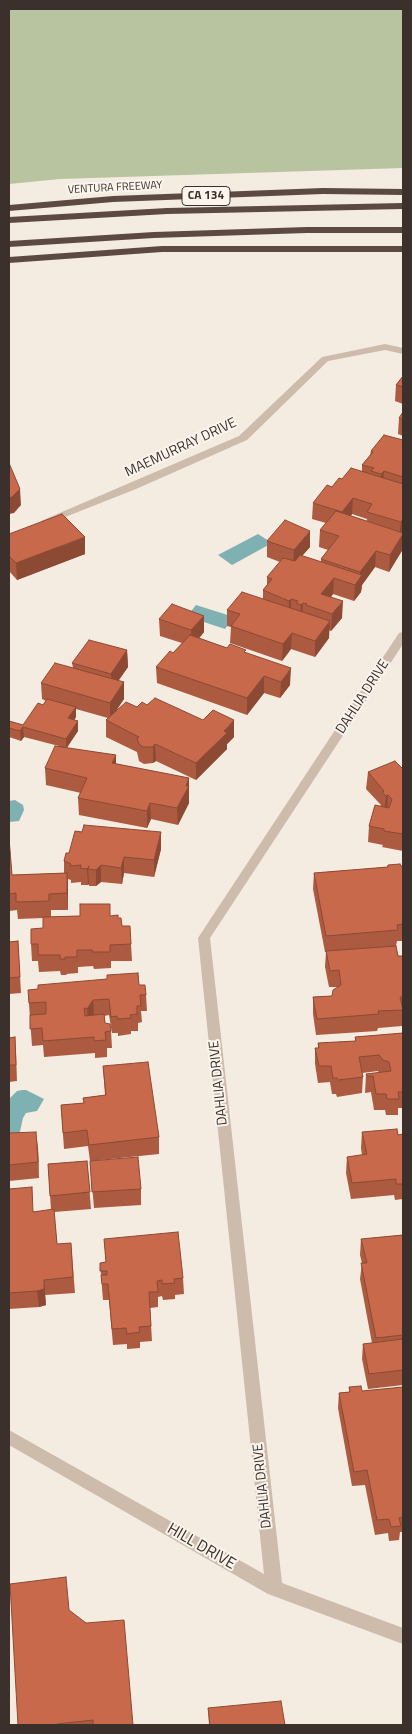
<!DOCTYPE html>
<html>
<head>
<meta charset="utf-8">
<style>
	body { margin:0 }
	#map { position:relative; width:412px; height:1734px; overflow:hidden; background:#f4ebe1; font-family:"Titillium Web",sans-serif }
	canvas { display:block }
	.frame { position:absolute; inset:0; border:10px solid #3b302b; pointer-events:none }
</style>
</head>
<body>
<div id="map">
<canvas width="412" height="1734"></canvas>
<div class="frame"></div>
</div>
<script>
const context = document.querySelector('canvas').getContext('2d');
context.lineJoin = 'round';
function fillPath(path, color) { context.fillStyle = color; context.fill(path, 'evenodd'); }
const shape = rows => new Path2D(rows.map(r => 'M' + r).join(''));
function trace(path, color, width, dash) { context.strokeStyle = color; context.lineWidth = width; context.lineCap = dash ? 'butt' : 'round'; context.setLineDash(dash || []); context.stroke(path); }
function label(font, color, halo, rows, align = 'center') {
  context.font = font + ' "Titillium Web",sans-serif'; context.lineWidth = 4; context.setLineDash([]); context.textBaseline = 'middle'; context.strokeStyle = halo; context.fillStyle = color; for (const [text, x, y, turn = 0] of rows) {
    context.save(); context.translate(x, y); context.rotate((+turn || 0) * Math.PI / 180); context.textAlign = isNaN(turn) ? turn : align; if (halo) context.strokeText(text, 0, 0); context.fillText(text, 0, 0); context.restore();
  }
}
fillPath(shape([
	[9,9,403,9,403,168,60,179,9,184]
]), '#b8c4a0');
fillPath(shape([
	[258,534,272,543,232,565,218,555],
	[196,605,234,617,225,629,204,622,202,624,185,619],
	[15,800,23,805,24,810,19,821,9,822,9,801],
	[22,1090,26,1090,44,1099,37,1111,26,1113,23,1118,19,1136,9,1139,9,1099,17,1091]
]), '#7fb0b2');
fillPath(shape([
	[385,344,403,348,403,354,385,350,328,361,247,440,136,489,50,523,42,523,41,521,239,436,322,357,385,344],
	[403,632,403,644,210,938,282,1583,403,1628,403,1644,268,1594,9,1445,9,1430,264,1574,198,938,399,633,403,632]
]), '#cdbbac');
fillPath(shape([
	[323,188,403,189,403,195,323,194,113,202,9,211,9,205,113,196,323,188],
	[403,203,403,209,167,214,9,223,9,217,167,208,403,203],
	[307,227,403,227,403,233,307,233,154,238,9,247,9,241,154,232,307,227],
	[162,246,403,246,403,252,162,252,9,263,9,257,162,246]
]), '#5c4a42');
fillPath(shape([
	[403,376,403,404,395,401,396,385],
	[403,412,403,436,398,434,399,418],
	[403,440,403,549,389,572,375,567,362,585,361,592,354,601,333,594,331,597,342,618,331,631,329,630,329,638,315,657,291,649,282,661,230,643,231,627,227,626,227,610,263,599,263,590,267,585,267,577,280,562,267,557,267,541,310,547,302,556,321,562,321,559,328,550,319,547,320,530,326,523,312,519,313,503,342,479,362,471,362,465,370,455,371,451],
	[352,514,367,519,367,521,351,516],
	[9,534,85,554,17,580,9,571],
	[204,616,204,632,199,638,227,648,246,653,290,685,280,698,264,693,247,715,157,683,156,667,173,653,182,643,160,636,159,619],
	[127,650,128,667,118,681,124,682,124,699,116,711,147,705,234,737,227,744,227,749,196,780,156,761,153,763,144,764,139,761,137,752,106,737,106,720,108,718,76,709,76,717,74,720,78,721,78,731,67,748,116,755,116,764,189,778,189,803,178,825,151,819,147,828,79,815,78,798,81,793,46,785,45,768,59,746,24,737,21,741,9,737,9,721,23,725,43,705,46,701,42,699,41,683,73,668,72,663],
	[403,769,403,851,382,847,383,845,368,842,369,826,381,805,366,789,368,772],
	[82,832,161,832,161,849,154,877,124,873,122,884,101,882,96,886,89,886,89,884,88,885,81,885,81,882,71,883,71,880,68,879,68,910,51,910,51,917,80,916,110,904,110,916,118,918,131,944,132,961,111,961,111,968,94,969,93,966,78,967,78,973,66,974,67,975,61,975,60,971,39,972,38,961,32,961,31,944,43,928,43,918,18,919,17,910,9,911,9,835,12,875,64,873,64,861],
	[388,865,403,866,403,941,397,941,396,946,398,956,403,956,403,1013,402,1026,378,1028,377,1031,316,1035,313,1014,313,997,332,996,338,987,329,987,325,967,326,952,325,952,313,889,314,873,387,867],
	[18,941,21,993,9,994,9,942],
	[139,985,146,995,147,1011,141,1011,142,1022,138,1023,138,1031,131,1031,131,1034,118,1036,118,1033,112,1033,109,1015,104,1016,105,1023,111,1031,112,1048,107,1048,107,1057,95,1058,95,1053,44,1057,43,1045,32,1046,28,990],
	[403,1033,403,1108,398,1108,398,1115,386,1115,385,1110,374,1110,371,1092,365,1093,366,1074,379,1073,378,1071,362,1073,363,1077,362,1093,337,1097,336,1094,332,1094,330,1082,318,1083,315,1064,315,1048,318,1048,318,1043,355,1041,355,1037],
	[15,1037,16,1054,17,1081,9,1082,9,1084,9,1038],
	[103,1066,159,1137,159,1154,90,1161,88,1146,64,1149,61,1105,84,1103,83,1098,105,1095],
	[362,1132,398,1135,403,1134,403,1199,395,1200,394,1195,351,1199,346,1173,347,1157,362,1155,361,1148],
	[9,1133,38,1148,39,1178,9,1181],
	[87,1161,91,1209,54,1212,57,1244,71,1243,75,1293,45,1295,46,1305,39,1307,9,1309,9,1189,34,1212,51,1210,48,1164],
	[90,1161,141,1189,141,1205,94,1208],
	[403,1235,403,1385,368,1389,362,1359,363,1344,372,1343,360,1279,362,1263,360,1255,361,1239],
	[104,1239,183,1278,184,1294,175,1295,175,1299,163,1300,162,1296,158,1297,158,1307,150,1308,152,1341,140,1342,140,1348,127,1349,127,1344,113,1345,109,1300,103,1300,100,1263,106,1262],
	[349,1387,362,1391,403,1387,403,1532,400,1532,399,1540,389,1541,388,1533,375,1535,365,1485,352,1486,338,1408,339,1393,349,1392],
	[69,1610,133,1725,18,1725],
	[208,1708,285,1725,209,1725]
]), '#ac5a40');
fillPath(shape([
	[384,471,383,487,380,490,381,474],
	[20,489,21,505,14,513,9,514,9,498],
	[353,498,352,514,341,528,342,512],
	[403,519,403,533,399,538,401,522],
	[310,531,310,547,293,566,294,550],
	[403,534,403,549,389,572,390,555],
	[85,537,85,554,17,580,16,563],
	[376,551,375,567,362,585,361,592,354,601,355,585,360,578,360,572],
	[334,578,333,594,321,610,321,594],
	[291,599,291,615,289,617,289,601],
	[343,601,342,618,331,631,332,614],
	[303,603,302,619,300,621,301,605],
	[204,616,204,632,192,647,191,630],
	[330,621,329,638,315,657,315,641],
	[292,633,291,649,282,661,283,644],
	[127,650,128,667,112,690,111,674],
	[291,668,290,685,280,698,281,682],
	[264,676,264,693,247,715,247,698],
	[124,682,124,699,110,719,110,703],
	[76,707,76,717,69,728,68,718],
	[234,720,234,737,227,744,227,749,196,780,196,763,224,731],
	[78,721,78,731,66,748,66,739],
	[23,727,24,737,21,741,20,731],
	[155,744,156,761,153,763,153,747],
	[116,755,116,772,112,763],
	[189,778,189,803,178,825,177,808],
	[388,795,387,811,384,813,386,796],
	[150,803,151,819,147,828,147,811],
	[161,832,161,849,154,877,154,860],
	[124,857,124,873,122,884,121,868],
	[101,865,101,882,96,886,96,870],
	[89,866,88,869,89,884,88,885,87,869],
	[67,873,68,890,68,910,67,893],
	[93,1000,94,1017,88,1025,87,1009],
	[36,1132,38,1148,39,1178,38,1162],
	[44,1280,46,1305,39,1307,37,1291]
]), '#8c4a34');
const building = shape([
	[403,376,403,387,396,385,403,376],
	[403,412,403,419,399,418,403,412],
	[384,435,403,440,403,477,384,471,381,474,371,471,374,468,362,465,373,452,371,451,384,435],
	[9,463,20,489,12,497,9,498,9,463],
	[351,468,403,484,403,519,401,522,367,512,372,504,353,498,342,512,313,503,327,485,332,487,339,478,342,479,351,468],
	[336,511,403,533,403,534,390,555,376,551,360,572,321,559,339,536,320,530,336,511],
	[62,514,85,537,16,563,9,556,9,534,62,514],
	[285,520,310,531,294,550,267,541,285,520],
	[300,555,362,575,355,585,334,578,321,594,343,601,332,614,306,605,307,604,303,603,301,605,296,603,298,601,291,599,289,601,263,590,272,579,267,577,283,558,295,561,300,555],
	[242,592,330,621,315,641,292,633,283,644,231,626,240,614,227,610,242,592],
	[172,604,204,616,191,630,159,619,172,604],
	[190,635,227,648,230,644,246,650,244,652,291,668,281,682,264,676,247,698,156,667,170,651,173,653,190,635],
	[89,640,127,650,111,674,72,663,89,640],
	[55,663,124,682,110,703,41,683,55,663],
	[155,698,203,720,213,710,234,720,224,731,227,733,196,763,155,744,153,747,143,747,139,744,137,738,139,737,106,720,126,702,137,707,142,702,147,705,155,698],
	[47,699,76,707,68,718,78,721,66,739,23,727,20,731,9,728,9,721,23,725,38,703,43,705,47,699],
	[55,746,116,755,112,763,189,778,186,786,189,786,177,808,150,803,147,811,78,798,87,778,45,768,55,746],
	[395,761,403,769,403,834,384,831,384,829,369,826,375,805,389,808,392,799,388,795,386,796,382,792,384,791,368,772,395,761],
	[84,825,161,832,154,860,124,857,121,868,101,865,96,870,88,869,89,866,87,869,80,868,81,865,70,866,71,864,64,861,66,853,69,853,75,831,82,832,84,825],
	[9,838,12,875,67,873,67,893,49,894,49,901,16,902,16,893,9,894,9,838],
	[400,864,401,866,403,866,403,924,397,925,398,930,326,936,314,873,388,867,388,865,400,864],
	[80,904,110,904,110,916,118,915,118,918,121,918,122,926,130,926,131,944,110,945,110,952,93,952,92,950,77,950,77,957,65,957,65,959,60,959,60,955,38,955,38,944,31,944,31,929,43,928,43,917,80,916,80,904],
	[18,941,20,977,9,978,9,942,18,941],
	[396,946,398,956,403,956,403,997,400,997,403,1010,378,1011,379,1014,317,1019,313,997,332,996,333,990,341,985,339,970,330,971,326,951,396,946],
	[138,973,139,985,145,985,146,995,140,995,141,1006,137,1006,137,1014,130,1015,131,1018,117,1019,117,1016,111,1017,109,999,93,1000,87,1009,84,1008,85,1016,104,1014,105,1023,110,1024,111,1031,105,1032,106,1040,94,1041,94,1037,43,1041,42,1028,30,1029,30,1015,46,1014,46,1002,29,1003,28,990,38,989,38,985,107,979,107,975,138,973],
	[403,1033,403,1092,398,1092,399,1099,387,1099,386,1094,376,1094,373,1076,367,1076,366,1074,391,1071,389,1062,383,1060,379,1055,359,1057,363,1077,338,1080,337,1078,333,1078,331,1066,319,1066,315,1048,319,1048,318,1043,356,1041,355,1037,403,1033],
	[15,1037,16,1065,9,1065,9,1038,15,1037],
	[148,1062,159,1137,89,1145,87,1130,63,1133,61,1105,84,1103,83,1098,106,1095,103,1066,148,1062],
	[397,1129,398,1135,403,1134,403,1184,396,1184,396,1179,352,1183,347,1157,367,1154,362,1132,397,1129],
	[36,1132,38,1162,9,1165,9,1133,36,1132],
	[138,1157,141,1189,92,1192,90,1161,138,1157],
	[87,1161,90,1192,50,1196,48,1164,87,1161],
	[32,1187,33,1212,54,1209,57,1244,71,1243,73,1277,44,1280,44,1289,37,1291,9,1293,9,1189,32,1187],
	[178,1232,183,1278,174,1279,175,1283,162,1284,162,1280,157,1281,158,1292,149,1292,151,1326,139,1327,140,1332,127,1334,126,1328,112,1329,108,1284,102,1284,101,1275,107,1275,107,1271,100,1271,100,1263,106,1262,104,1239,178,1232],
	[403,1235,403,1335,376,1338,361,1263,367,1263,361,1239,403,1235],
	[403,1339,403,1370,369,1374,363,1344,403,1339],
	[361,1386,362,1391,403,1387,403,1517,399,1518,401,1526,391,1527,389,1519,377,1520,367,1470,354,1472,339,1393,350,1392,349,1387,361,1386],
	[66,1577,69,1610,86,1623,124,1620,133,1725,93,1725,93,1720,57,1724,57,1725,18,1725,10,1584,66,1577],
	[281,1701,285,1725,210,1725,208,1708,281,1701]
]);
fillPath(building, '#c8694b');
trace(building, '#8c4a34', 1);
label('11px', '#3b302b', '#fbf5ee', [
	["VENTURA FREEWAY",115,188,-3]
]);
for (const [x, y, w] of [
	[206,196,48]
]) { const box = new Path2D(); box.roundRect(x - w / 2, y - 9.5, w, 19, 4); context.fillStyle = '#fbf5ee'; context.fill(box); trace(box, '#3b302b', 1); }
label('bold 12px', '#3b302b', null, [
	["CA 134",206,196]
]);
label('14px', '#3b302b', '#fbf5ee', [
	["MAEMURRAY DRIVE",181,448,-25],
	["DAHLIA DRIVE",363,697,-57],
	["DAHLIA DRIVE",219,1083,-96],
	["DAHLIA DRIVE",263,1486,-96]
]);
label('16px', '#3b302b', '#fbf5ee', [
	["HILL DRIVE",201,1547,30]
]);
</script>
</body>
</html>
